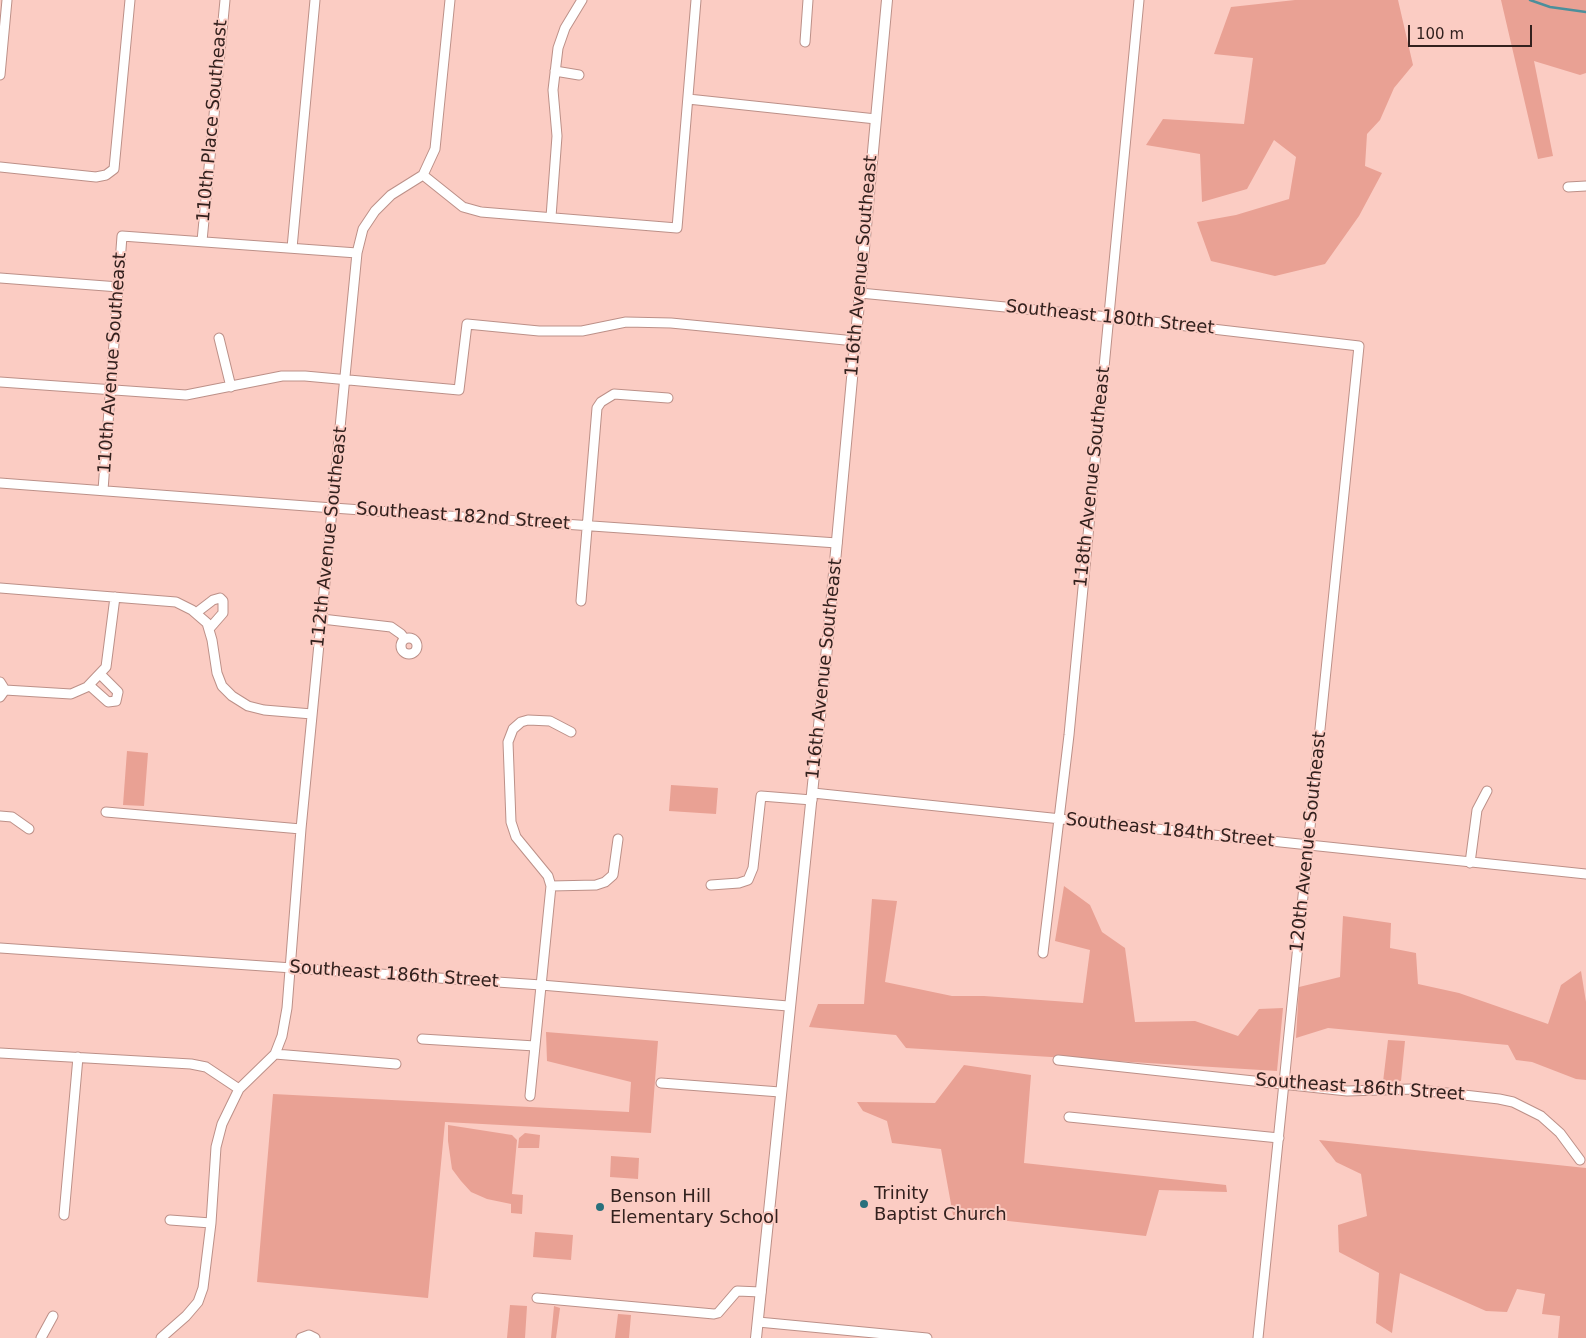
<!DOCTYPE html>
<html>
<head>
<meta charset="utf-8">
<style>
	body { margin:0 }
	#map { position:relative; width:1586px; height:1338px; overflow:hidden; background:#fbccc3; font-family:"DejaVu Sans",sans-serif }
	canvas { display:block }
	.scale { position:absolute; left:1408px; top:25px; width:124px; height:22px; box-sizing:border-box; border:2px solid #33211e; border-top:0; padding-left:6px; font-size:15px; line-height:18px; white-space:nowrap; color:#33211e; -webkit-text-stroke:4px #fbccc3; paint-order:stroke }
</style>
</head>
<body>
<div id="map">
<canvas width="1586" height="1338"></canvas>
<div class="scale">100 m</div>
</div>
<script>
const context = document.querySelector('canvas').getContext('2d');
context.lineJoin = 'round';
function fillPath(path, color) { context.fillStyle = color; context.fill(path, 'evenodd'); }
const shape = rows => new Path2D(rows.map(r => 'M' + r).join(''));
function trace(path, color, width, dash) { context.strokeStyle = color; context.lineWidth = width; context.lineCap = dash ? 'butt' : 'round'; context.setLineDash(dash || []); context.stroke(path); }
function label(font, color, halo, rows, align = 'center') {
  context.font = font + ' "DejaVu Sans",sans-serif'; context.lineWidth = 4; context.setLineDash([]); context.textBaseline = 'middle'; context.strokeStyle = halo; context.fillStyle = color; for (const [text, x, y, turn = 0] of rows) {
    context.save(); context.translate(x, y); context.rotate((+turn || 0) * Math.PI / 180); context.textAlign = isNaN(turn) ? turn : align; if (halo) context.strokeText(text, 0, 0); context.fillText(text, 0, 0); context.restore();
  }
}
fillPath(shape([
	[1295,0,1398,0,1413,65,1394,88,1380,120,1367,134,1365,166,1382,173,1359,216,1325,264,1275,276,1211,261,1197,222,1236,215,1289,199,1296,157,1274,140,1247,189,1202,202,1200,154,1146,145,1163,119,1244,124,1253,58,1214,54,1231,7],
	[1501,0,1586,0,1586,73,1580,75,1534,61,1553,156,1538,159],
	[127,751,148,753,144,806,123,805],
	[671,785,718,788,716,814,669,811],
	[1064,886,1090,905,1102,932,1125,948,1135,1022,1195,1021,1238,1036,1259,1009,1283,1008,1277,1071,906,1048,896,1035,809,1027,818,1004,864,1004,872,899,897,901,885,982,952,996,984,996,1083,1003,1090,950,1055,941],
	[1343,916,1391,923,1390,948,1416,953,1418,984,1459,993,1548,1024,1561,985,1581,971,1586,1002,1586,1080,1576,1079,1532,1062,1516,1060,1508,1045,1328,1028,1296,1038,1299,987,1340,977],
	[546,1032,658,1041,651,1133,445,1122,428,1298,257,1282,273,1094,629,1112,631,1082,547,1061],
	[1388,1040,1405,1041,1401,1081,1383,1082],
	[964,1065,1031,1075,1024,1163,1226,1185,1227,1192,1159,1190,1146,1236,953,1215,941,1149,892,1143,887,1121,863,1111,857,1102,935,1103],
	[448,1125,512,1135,517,1140,512,1194,523,1195,522,1214,511,1213,511,1204,487,1199,471,1192,461,1181,452,1169,448,1141],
	[525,1133,540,1135,539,1148,518,1148,519,1138],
	[1319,1140,1586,1168,1586,1338,1558,1338,1560,1316,1542,1314,1545,1294,1517,1289,1507,1312,1486,1311,1400,1273,1392,1333,1376,1323,1379,1273,1339,1252,1338,1225,1367,1216,1361,1174,1336,1162],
	[611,1156,639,1158,638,1179,610,1177],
	[535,1232,573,1235,571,1260,533,1257],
	[510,1305,527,1306,525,1338,507,1338],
	[554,1306,560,1308,556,1338,551,1338],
	[618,1314,631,1315,629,1338,615,1338]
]), '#e9a194');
trace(shape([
	[1530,0,1550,7,1586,12]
]), '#4c8f9b', 2.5);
const minor = shape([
	[805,42,808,0],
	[555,71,579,75],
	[0,75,7,0],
	[688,99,876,119],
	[0,167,96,177,106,175,114,169,130,0],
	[423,175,463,207,481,212,677,228,696,0],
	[1568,187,1586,186],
	[551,217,557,136,553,90,558,48,565,28,582,0],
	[202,241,225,0],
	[292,248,315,0],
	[0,278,119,287],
	[860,293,1109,317,1359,346,1258,1338],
	[219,338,231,387],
	[0,382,186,395,282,376,305,376,459,390,467,324,539,331,582,331,626,322,671,323,855,341],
	[0,483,333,508,837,543],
	[103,490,122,236,357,253],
	[0,588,176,602,192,610,207,623,212,640,217,673,222,686,232,696,248,706,264,710,312,714],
	[581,601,597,408,601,402,614,394,668,398],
	[196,613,213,600,220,598,223,601,223,613,209,629],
	[322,619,391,627,401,634,405,639],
	'401 646a8 8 0 1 1 16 0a8 8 0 1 1-16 0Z',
	[0,682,5,690,0,697],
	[89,685,108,702,116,701,118,692,100,674],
	[5,690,71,694,87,687,106,667,115,597],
	[813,793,1586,874],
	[106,812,301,829],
	[0,816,12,817,29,829],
	[1470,863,1477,810,1487,791],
	[711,885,739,883,748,880,753,868,761,796,812,800],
	[551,886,596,885,605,882,613,875,618,839],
	[0,948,541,985,788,1006],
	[1043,953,1069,735,1139,0],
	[422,1039,535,1046],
	[0,1053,191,1064,206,1067,239,1089],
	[275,1054,396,1064],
	[1058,1060,1347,1091,1411,1089,1499,1099,1513,1102,1541,1116,1560,1133,1580,1160],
	[661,1083,780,1092],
	[530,1096,551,886,548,876,516,837,511,822,508,742,513,729,521,722,528,720,550,721,571,732],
	[1069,1117,1279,1138],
	[64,1215,78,1057],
	[170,1220,211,1223],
	[537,1298,714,1314,718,1313,737,1291,761,1292],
	[758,1322,927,1338],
	[41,1338,53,1316],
	[161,1338,186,1316,198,1302,203,1288,211,1223,216,1147,222,1124,239,1089,275,1054,282,1036,287,1008,301,829,357,253,363,229,375,211,391,195,423,175,435,149,450,0],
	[301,1338,309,1335,315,1338]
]);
const tertiary = shape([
	[756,1338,828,638,887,0]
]);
trace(minor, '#bc9088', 11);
trace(tertiary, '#bc9088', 12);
trace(minor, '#fff', 9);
trace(tertiary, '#fff', 10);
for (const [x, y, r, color] of [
	[864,1204,5,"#29707c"],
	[600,1207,5,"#29707c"]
]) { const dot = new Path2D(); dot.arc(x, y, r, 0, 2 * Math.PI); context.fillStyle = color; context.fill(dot); trace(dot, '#fbccc3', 2); }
label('18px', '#33211e', '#fbccc3', [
	["110th Place Southeast",213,121,-85],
	["116th Avenue Southeast",862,266,-85],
	["Southeast 180th Street",1110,318,6],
	["110th Avenue Southeast",113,363,-86],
	["118th Avenue Southeast",1093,477,-84],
	["Southeast 182nd Street",463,517,4],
	["112th Avenue Southeast",330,537,-84],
	["116th Avenue Southeast",825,669,-84],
	["Southeast 184th Street",1170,831,6],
	["120th Avenue Southeast",1309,842,-84],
	["Southeast 186th Street",394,975,4],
	["Southeast 186th Street",1360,1088,4]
]);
label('18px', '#33211e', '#fbccc3', [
	["Trinity",874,1194],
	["Baptist Church",874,1215],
	["Benson Hill",610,1197],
	["Elementary School",610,1218]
], 'left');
</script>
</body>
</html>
